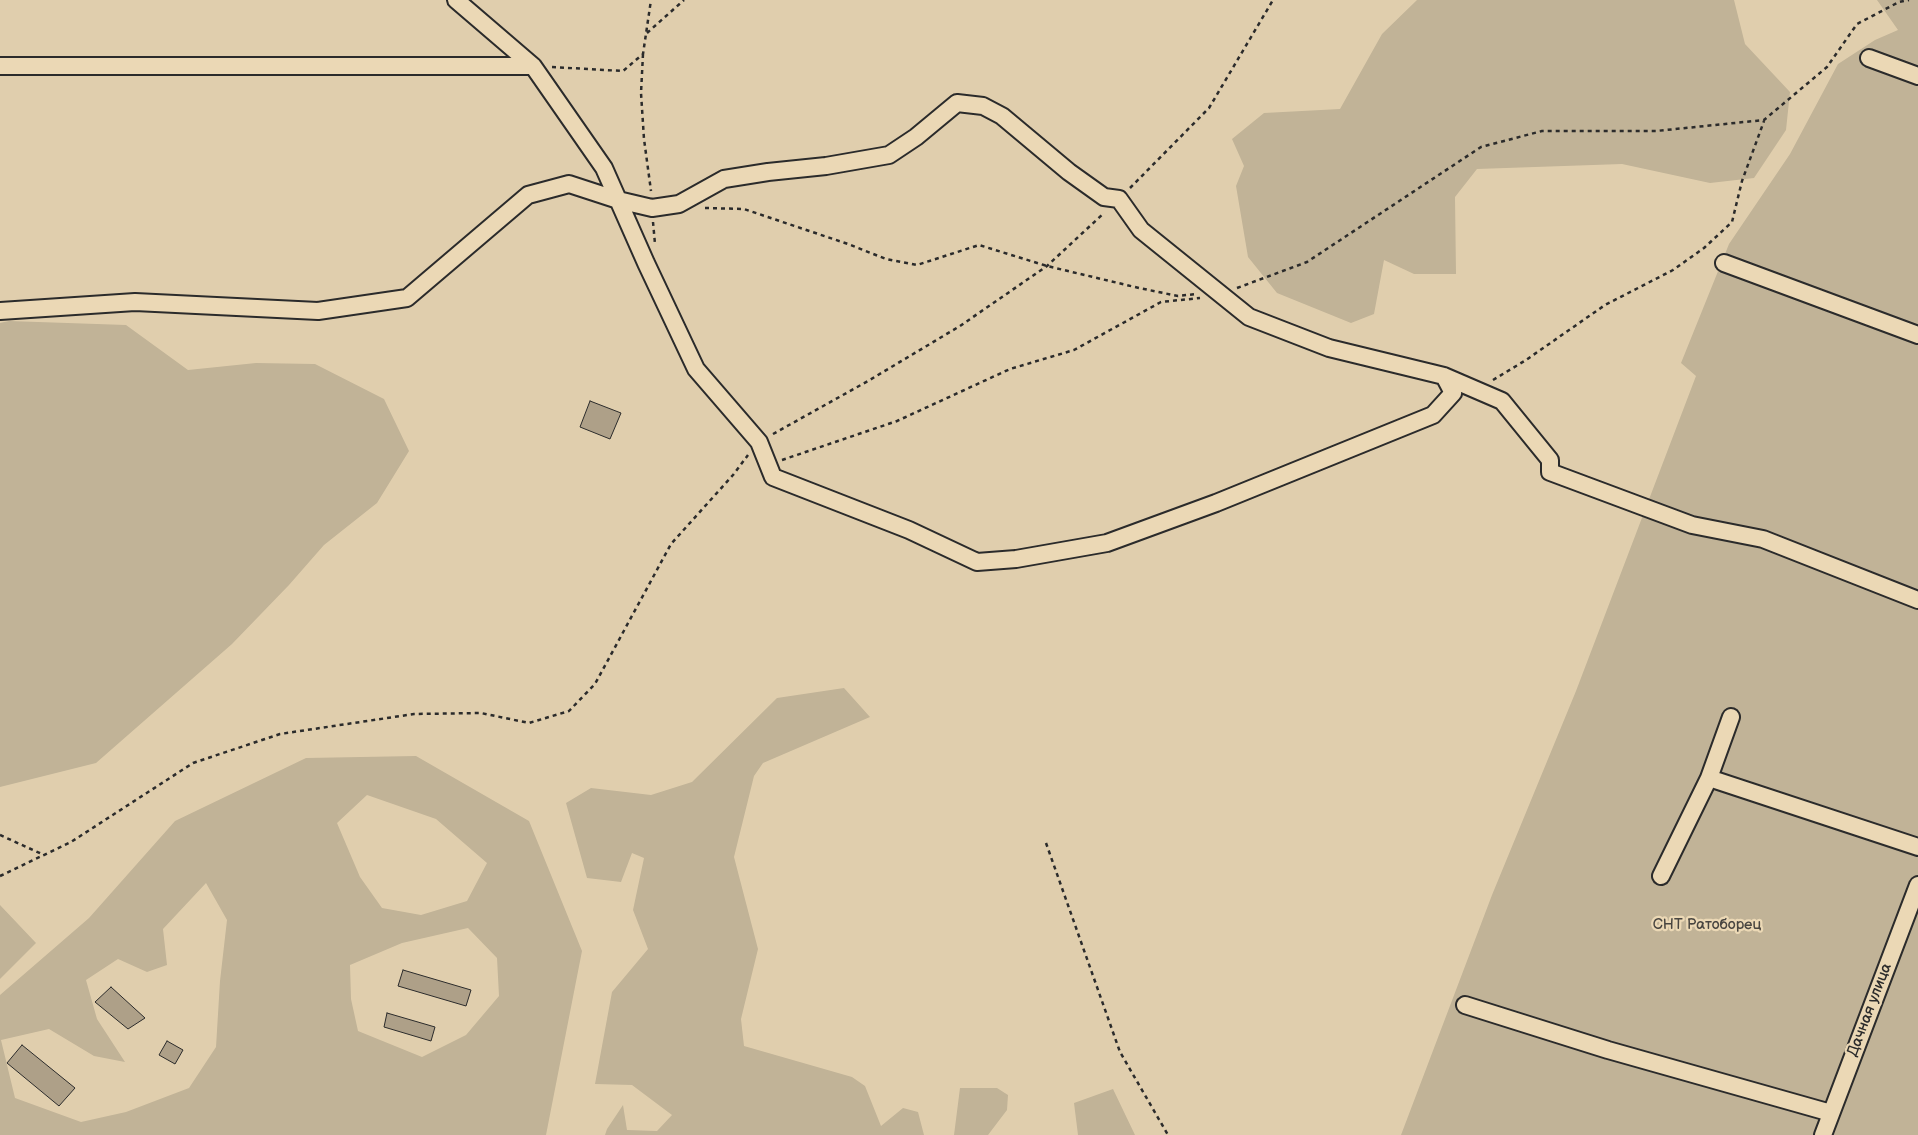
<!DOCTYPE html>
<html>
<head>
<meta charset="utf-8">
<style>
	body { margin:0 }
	canvas { display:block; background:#e0cead }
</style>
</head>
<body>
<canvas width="1918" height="1135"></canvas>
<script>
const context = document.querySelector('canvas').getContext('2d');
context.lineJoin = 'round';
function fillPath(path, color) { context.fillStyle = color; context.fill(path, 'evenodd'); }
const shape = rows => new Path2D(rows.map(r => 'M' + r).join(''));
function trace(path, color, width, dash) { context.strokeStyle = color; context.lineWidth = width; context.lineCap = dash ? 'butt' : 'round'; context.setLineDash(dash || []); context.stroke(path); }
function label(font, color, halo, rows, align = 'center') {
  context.font = font + ' "Balsamiq Sans",sans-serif'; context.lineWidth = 4.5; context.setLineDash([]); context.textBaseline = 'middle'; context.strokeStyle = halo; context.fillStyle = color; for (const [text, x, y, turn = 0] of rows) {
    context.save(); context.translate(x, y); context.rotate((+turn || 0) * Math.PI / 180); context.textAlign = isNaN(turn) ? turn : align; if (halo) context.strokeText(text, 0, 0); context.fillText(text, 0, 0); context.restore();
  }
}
fillPath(shape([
	[1417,0,1734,0,1745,44,1790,92,1786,130,1754,178,1710,183,1622,164,1477,169,1455,197,1456,274,1414,274,1384,260,1374,314,1351,323,1277,293,1248,257,1236,186,1244,166,1232,139,1264,113,1340,109,1382,34],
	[1877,0,1918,0,1918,1135,1401,1135,1492,895,1576,691,1696,376,1681,363,1729,244,1790,154,1838,64,1875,40,1898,30],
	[9,321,126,325,188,370,256,363,315,364,384,399,409,451,377,503,324,545,289,585,232,644,96,763,0,787,0,323],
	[844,688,870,717,763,763,754,776,734,857,758,949,741,1019,744,1046,852,1077,865,1086,881,1126,903,1108,918,1112,924,1135,605,1135,607,1129,623,1105,627,1130,657,1131,672,1115,632,1085,595,1084,612,992,648,949,633,910,644,858,632,853,621,882,587,878,566,803,591,788,651,795,692,782,777,698],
	[416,756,529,821,582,951,546,1135,0,1135,0,995,89,918,175,821,306,758],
	[367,795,436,819,487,863,467,901,421,915,382,908,360,877,337,823],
	[206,883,227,920,220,981,216,1047,189,1088,126,1112,81,1122,15,1098,1,1040,49,1029,94,1056,125,1062,97,1019,86,980,118,959,147,972,167,965,163,929],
	[468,928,497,958,499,996,466,1035,422,1057,358,1031,351,999,350,965,402,943],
	[0,905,36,943,0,979],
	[960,1088,997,1088,1008,1095,1007,1110,988,1135,954,1135],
	[1113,1089,1135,1135,1078,1135,1074,1103]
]), '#c1b397');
const building = shape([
	[590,401,621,413,610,439,580,427,590,401],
	[403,970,471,990,466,1006,398,986,403,970],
	[111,987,145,1018,128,1029,95,1002,111,987],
	[387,1013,435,1027,431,1041,384,1027,387,1013],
	[167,1041,183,1050,175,1064,159,1055,167,1041],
	[22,1045,75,1088,59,1106,7,1063,22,1045]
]);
fillPath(building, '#aea088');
trace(building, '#2b2b2b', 1);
const minor = shape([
	[456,0,533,66,604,168,646,263,696,369,759,442,773,477,909,530,977,562,1016,559,1107,543,1216,503,1433,415,1453,393,1444,376],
	[1869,58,1918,76],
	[0,66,533,66],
	[1724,263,1918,335],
	[0,311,135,302,318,311,407,298,528,195,569,184,618,200,652,208,679,204,724,179,768,172,826,166,889,155,916,137,957,103,983,106,1002,116,1069,172,1104,197,1119,199,1141,230,1249,317,1329,348,1444,376,1502,401,1550,460,1550,472,1692,525,1763,539,1918,600],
	[1709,778,1918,847],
	[1661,876,1709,778,1731,717],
	[1465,1005,1608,1050,1831,1113],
	[1823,1135,1918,885]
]);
trace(minor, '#2b2b2b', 20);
trace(shape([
	[647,33,684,0],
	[643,54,641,93,644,139,651,191],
	[552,67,623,71,643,54,651,0],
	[1130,188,1209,108,1273,0],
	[705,208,744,209,848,244,886,259,917,265,979,245,1047,266,1139,288,1178,296,1196,294],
	[653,222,655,244],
	[1237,288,1307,262,1481,147,1542,131,1656,131,1764,120,1827,67,1857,24,1899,2,1909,0],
	[1493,380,1526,360,1605,305,1673,270,1704,248,1732,222,1742,181,1764,121],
	[773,434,868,381,960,326,1047,266,1104,213],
	[782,460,897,421,1010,369,1074,350,1161,302,1200,298],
	[0,835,44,855],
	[1046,843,1120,1052,1168,1135],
	[0,876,71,842,193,763,280,734,414,714,481,713,529,723,569,711,595,684,671,544,733,475,748,455]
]), '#2b2b2b', 2.5, [4, 4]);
trace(minor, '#ebd8b5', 16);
label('15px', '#494641', '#ebd8b5', [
	["СНТ Ратоборец",1707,925]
]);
label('15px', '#2b2b2b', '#ebd8b5', [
	["Дачная улица",1870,1010,-69]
]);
</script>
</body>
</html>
